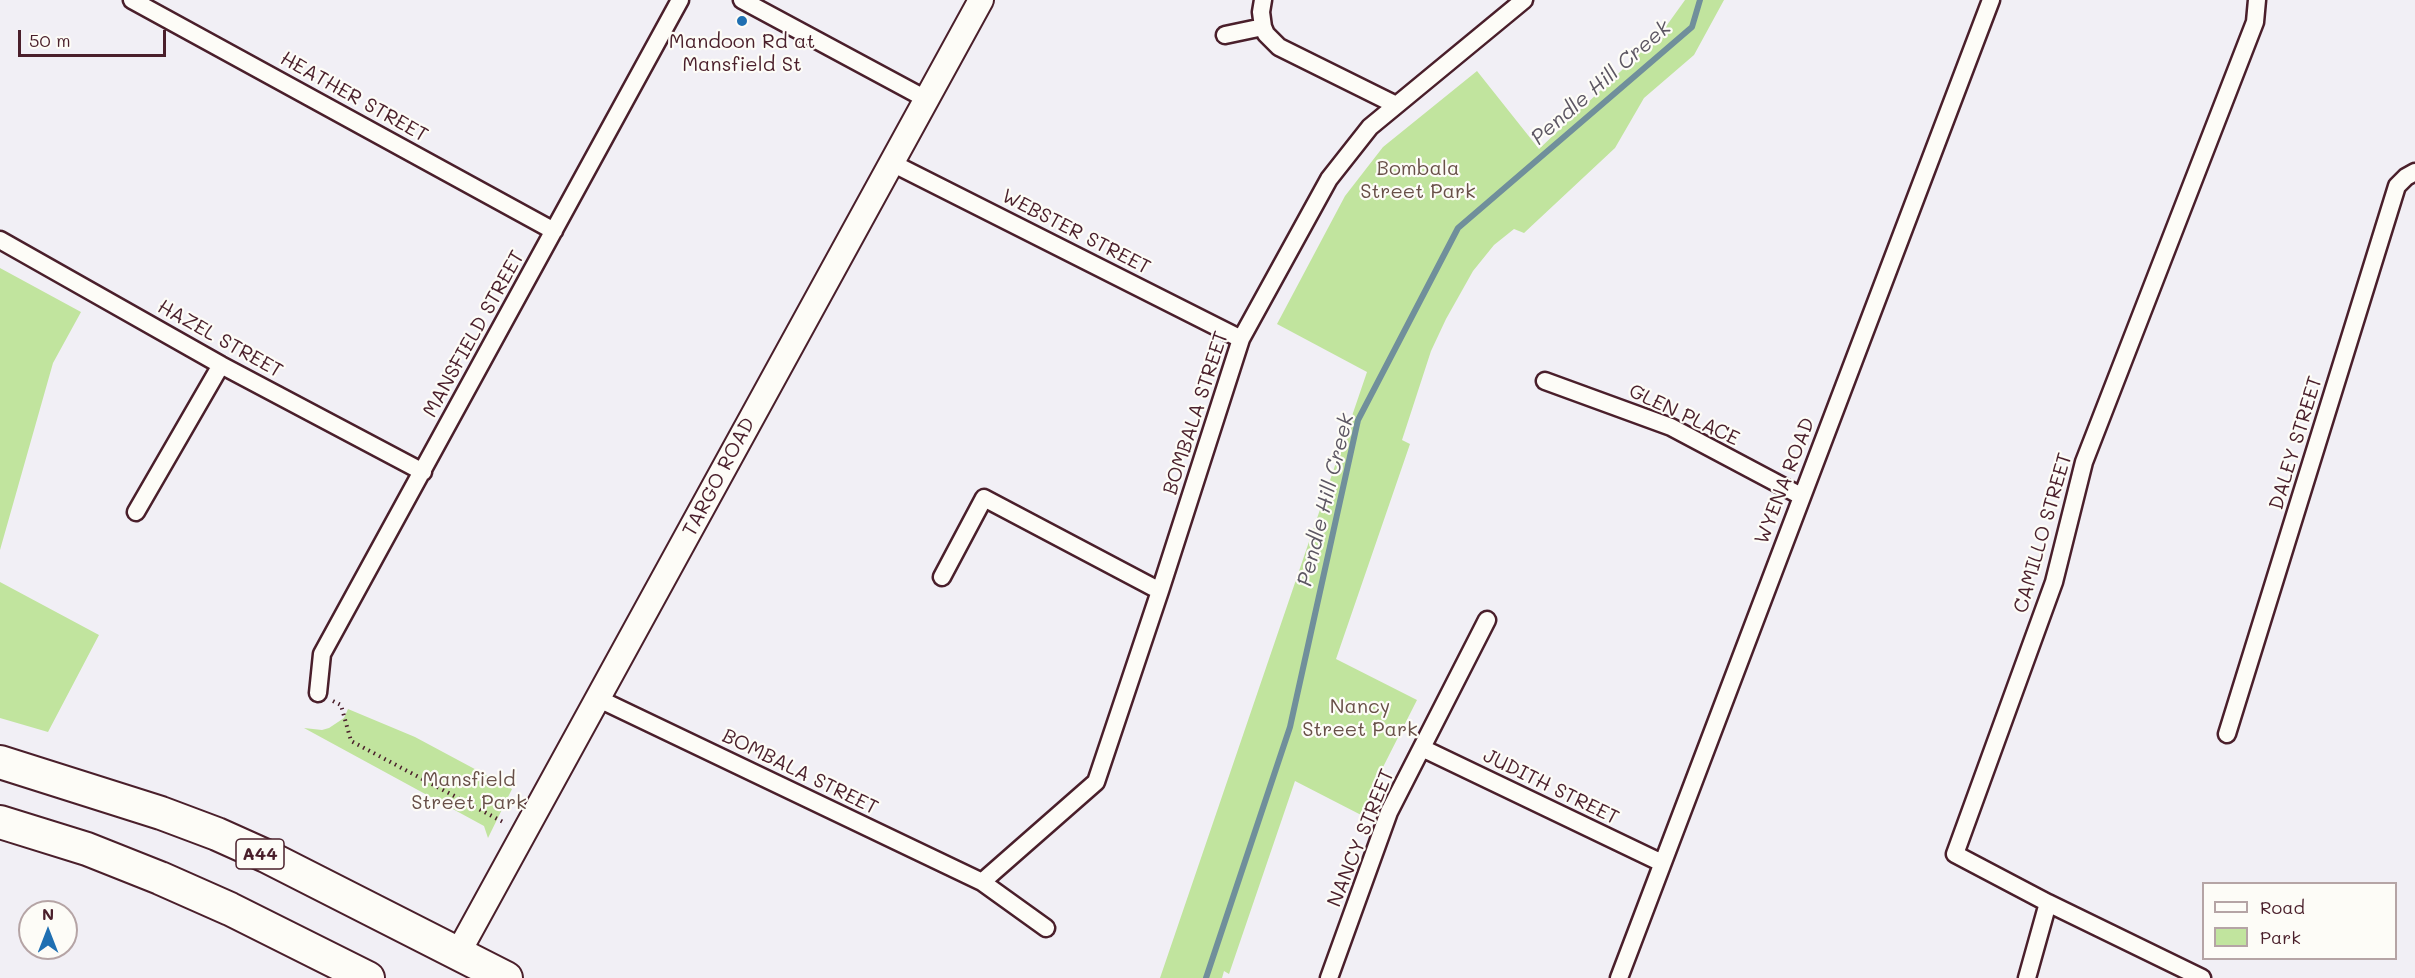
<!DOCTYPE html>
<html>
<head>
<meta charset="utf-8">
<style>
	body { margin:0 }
	#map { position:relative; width:2415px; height:978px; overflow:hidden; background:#f1eff5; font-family:Mali,sans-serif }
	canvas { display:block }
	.legend { position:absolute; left:2202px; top:882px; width:195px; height:78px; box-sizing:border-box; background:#fdfcf7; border:2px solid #b5a4a5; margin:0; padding:8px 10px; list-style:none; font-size:18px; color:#4a1f2b }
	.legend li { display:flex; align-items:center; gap:12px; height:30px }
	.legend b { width:30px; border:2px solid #b5a4a5 }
	.north { position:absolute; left:18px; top:900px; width:60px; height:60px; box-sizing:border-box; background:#fdfcf7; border:2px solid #b5a4a5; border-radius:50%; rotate:0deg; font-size:16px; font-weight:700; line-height:24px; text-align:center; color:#4a1f2b }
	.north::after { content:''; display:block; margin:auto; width:21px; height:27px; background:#1f6fb2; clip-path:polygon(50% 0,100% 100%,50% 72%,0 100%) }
	.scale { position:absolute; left:18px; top:30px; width:148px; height:27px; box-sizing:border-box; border:3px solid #4a1f2b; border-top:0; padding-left:8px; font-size:18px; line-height:21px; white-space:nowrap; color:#4a1f2b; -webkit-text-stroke:4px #fdfcf7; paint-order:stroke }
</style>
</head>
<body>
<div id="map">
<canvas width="2415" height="978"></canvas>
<ul class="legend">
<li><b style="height:8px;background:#fdfcf7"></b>Road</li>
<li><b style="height:16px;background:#c1e49e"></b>Park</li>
</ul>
<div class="north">N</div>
<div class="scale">50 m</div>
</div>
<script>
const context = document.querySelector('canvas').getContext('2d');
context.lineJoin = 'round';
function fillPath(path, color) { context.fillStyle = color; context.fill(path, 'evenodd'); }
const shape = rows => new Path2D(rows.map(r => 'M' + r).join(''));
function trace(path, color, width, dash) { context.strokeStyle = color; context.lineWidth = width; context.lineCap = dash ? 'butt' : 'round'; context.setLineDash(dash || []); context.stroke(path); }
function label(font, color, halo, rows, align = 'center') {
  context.font = font + ' Mali,sans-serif'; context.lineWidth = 4.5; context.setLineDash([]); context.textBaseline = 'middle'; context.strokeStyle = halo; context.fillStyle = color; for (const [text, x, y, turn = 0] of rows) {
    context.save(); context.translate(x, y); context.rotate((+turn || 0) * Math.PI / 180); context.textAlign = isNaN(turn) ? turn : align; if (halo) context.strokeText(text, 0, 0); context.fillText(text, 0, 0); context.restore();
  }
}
fillPath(shape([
	[1685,0,1724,0,1694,55,1644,98,1615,148,1524,233,1514,229,1494,245,1473,271,1446,319,1431,351,1402,440,1410,444,1336,659,1417,700,1380,773,1365,817,1295,781,1229,974,1224,971,1222,978,1160,978,1367,372,1277,324,1345,196,1383,147,1477,71,1539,149,1662,32],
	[0,268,81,312,53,363,0,550],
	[0,582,99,635,48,732,0,718],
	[348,709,415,737,512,789,488,838,484,826,304,728,322,730,329,728,344,718]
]), '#c1e49e');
trace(shape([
	[1206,978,1290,727,1358,420,1458,228,1692,27,1700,0]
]), '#708f9b', 6);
const street = shape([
	[132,0,554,231],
	[742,0,926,99],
	[1263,0,1261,12,1263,27,1266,34,1279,47,1396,105],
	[1225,35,1263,27],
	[892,163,1241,339],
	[0,240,221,365,423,472],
	[1545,381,1671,427,1801,496],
	[136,512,221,365],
	[942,577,984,498,1160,591],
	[318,693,322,654,680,0],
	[599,699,982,882,1046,928],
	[2227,734,2397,186,2406,177,2415,172],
	[1422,748,1662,863],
	[982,882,1096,782,1160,591,1241,339,1329,179,1370,127,1524,0],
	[1329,978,1389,812,1487,620],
	[1619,978,1991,0],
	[2027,978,2048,903],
	[2202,978,2048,903,1955,854,2054,582,2084,462,2255,22,2257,0]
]);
const secondary = shape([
	[458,953,981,0]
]);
const highway = shape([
	[0,762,161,813,217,834,266,856,506,978],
	[0,822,87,849,160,878,230,909,368,978]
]);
trace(street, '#4a1f2b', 21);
trace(secondary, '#4a1f2b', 28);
trace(highway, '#4a1f2b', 36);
trace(shape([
	[333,701,341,705,351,741,505,823]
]), '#4a1f2b', 4, [1.5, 4.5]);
trace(street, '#fdfcf7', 16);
trace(secondary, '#fdfcf7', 24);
trace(highway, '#fdfcf7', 32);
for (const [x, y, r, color] of [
	[742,21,6,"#1f6fb2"]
]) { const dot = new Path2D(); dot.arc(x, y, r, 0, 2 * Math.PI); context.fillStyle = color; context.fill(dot); trace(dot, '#fdfcf7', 2); }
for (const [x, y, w] of [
	[260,854,48]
]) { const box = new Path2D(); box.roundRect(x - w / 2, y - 15, w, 30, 4.5); context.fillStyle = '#fdfcf7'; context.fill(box); trace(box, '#4a1f2b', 1.5); }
label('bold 18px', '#4a1f2b', null, [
	["A44",260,854]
]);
label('20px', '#4a1f2b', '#fdfcf7', [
	["Mandoon Rd at",742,42],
	["Mansfield St",742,65]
]);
label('20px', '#4a1f2b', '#fdfcf7', [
	["HEATHER STREET",354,97,29],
	["WEBSTER STREET",1076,232,27],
	["MANSFIELD STREET",474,334,-61],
	["HAZEL STREET",220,339,29],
	["BOMBALA STREET",1196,413,-72],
	["GLEN PLACE",1684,415,25],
	["DALEY STREET",2296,443,-73],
	["TARGO ROAD",719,477,-62],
	["WYENA ROAD",1785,481,-69],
	["CAMILLO STREET",2043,533,-74],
	["BOMBALA STREET",800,772,26],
	["JUDITH STREET",1551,787,26],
	["NANCY STREET",1361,838,-68]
]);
label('20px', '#685048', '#fdfcf7', [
	["Bombala",1418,169],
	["Street Park",1418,192],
	["Nancy",1360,707],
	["Street Park",1360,730],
	["Mansfield",469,780],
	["Street Park",469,803]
]);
label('italic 21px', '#5d5763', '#fdfcf7', [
	["Pendle Hill Creek",1601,83,-41],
	["Pendle Hill Creek",1326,500,-76]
]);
</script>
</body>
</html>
